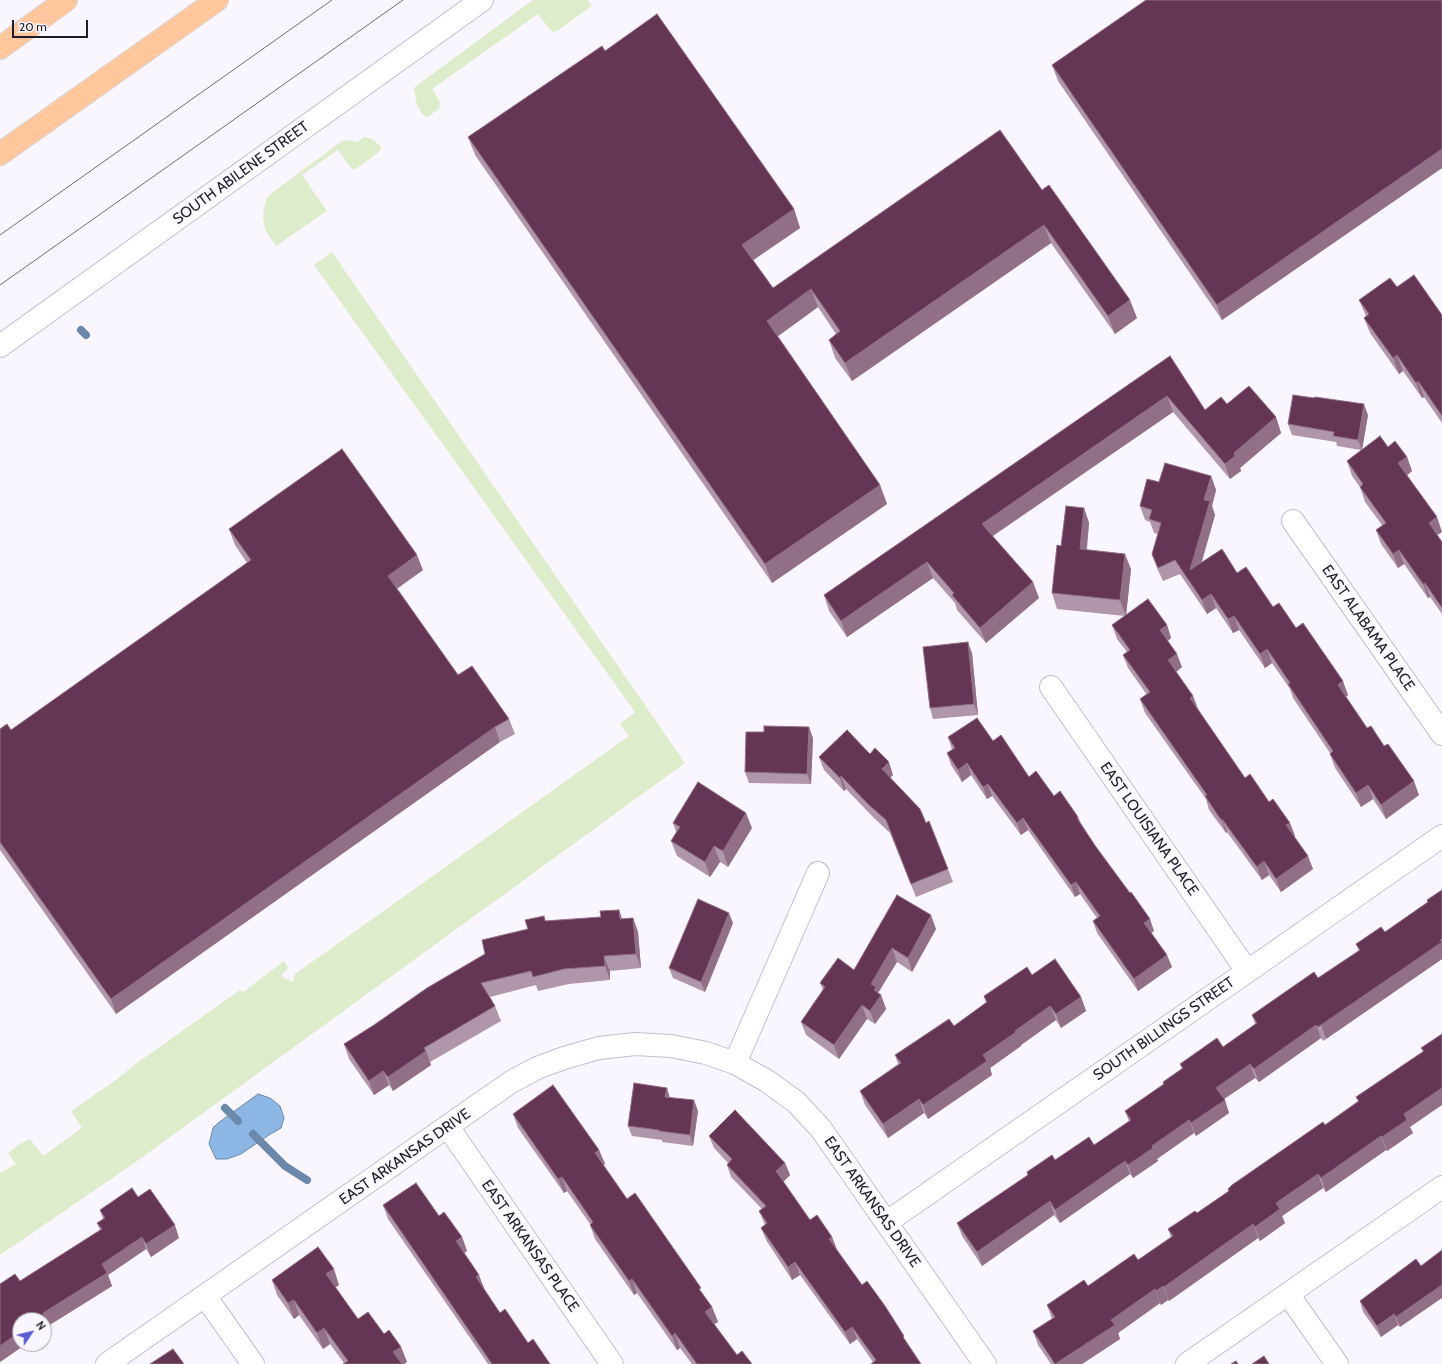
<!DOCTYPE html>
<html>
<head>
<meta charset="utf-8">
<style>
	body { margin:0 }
	#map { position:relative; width:1442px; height:1364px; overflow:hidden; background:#faf6ff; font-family:Cabin,sans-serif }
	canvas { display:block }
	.north { position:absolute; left:12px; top:1312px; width:40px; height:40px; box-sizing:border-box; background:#faf6ff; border:1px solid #a39fa7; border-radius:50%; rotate:55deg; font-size:11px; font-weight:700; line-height:16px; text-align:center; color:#201d24 }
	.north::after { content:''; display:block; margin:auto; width:14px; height:18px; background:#5a5dd5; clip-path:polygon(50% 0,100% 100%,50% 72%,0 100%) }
	.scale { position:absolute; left:12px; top:20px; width:76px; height:18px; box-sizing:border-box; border:2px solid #201d24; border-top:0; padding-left:5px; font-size:12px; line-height:14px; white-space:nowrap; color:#201d24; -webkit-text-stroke:3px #faf6ff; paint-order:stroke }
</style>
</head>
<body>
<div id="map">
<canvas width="1442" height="1364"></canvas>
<div class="north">N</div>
<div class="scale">20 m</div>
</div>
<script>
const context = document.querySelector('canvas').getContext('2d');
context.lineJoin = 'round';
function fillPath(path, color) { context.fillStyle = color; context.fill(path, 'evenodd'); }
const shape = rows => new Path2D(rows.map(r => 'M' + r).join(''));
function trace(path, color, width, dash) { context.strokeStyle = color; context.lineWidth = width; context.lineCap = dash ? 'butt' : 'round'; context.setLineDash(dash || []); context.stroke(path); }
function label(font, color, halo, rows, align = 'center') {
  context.font = font + ' Cabin,sans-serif'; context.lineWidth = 4; context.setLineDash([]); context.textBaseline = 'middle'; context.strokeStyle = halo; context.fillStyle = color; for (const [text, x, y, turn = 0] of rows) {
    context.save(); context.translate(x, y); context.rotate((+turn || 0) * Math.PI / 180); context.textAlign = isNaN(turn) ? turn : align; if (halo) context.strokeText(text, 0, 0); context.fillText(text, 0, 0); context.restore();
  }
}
fillPath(shape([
	[533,0,588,0,592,6,557,31,554,32,551,31,538,14,432,89,440,102,439,109,427,117,422,114,417,105,414,88,416,86],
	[364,137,372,139,376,142,380,146,381,149,379,152,356,169,352,169,338,150,302,175,327,211,276,246,265,230,263,217,264,208,267,198,273,192,342,141,347,140,357,142],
	[332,252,685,763,133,1164,0,1255,0,1173,16,1164,8,1153,18,1145,30,1139,43,1156,82,1128,71,1111,116,1080,134,1065,240,990,243,992,284,961,288,968,281,976,293,982,295,974,629,736,620,724,635,712,314,265]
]), '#ddecca');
const water = shape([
	[258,1094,270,1098,280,1106,284,1118,281,1128,269,1135,241,1154,227,1159,216,1159,209,1144,213,1128,218,1123,258,1094]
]);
fillPath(water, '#8cb6e4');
trace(water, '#6c88aa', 1);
trace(shape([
	[81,330,86,335],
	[225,1108,238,1121],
	[253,1134,285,1166,307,1180]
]), '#6c88aa', 8);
const minor = shape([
	[0,346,482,0],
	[1293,521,1442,734],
	[1051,687,1247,971],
	[735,1063,818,873],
	[448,1127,612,1364],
	[887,1222,1442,836],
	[1288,1294,1337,1364],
	[205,1296,253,1364],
	[107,1364,511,1082,537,1068,564,1058,599,1048,635,1044,671,1046,706,1053,735,1063,767,1081,796,1102,821,1129,985,1364],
	[1187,1364,1442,1187]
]);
const highway = shape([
	[0,48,66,0],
	[0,154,217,0]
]);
trace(minor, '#c4bcd1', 24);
trace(highway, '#d7d6d8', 24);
trace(minor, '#fff', 22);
trace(highway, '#ffc79b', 22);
trace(shape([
	[0,235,332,0],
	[0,285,403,0]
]), '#716d75', 1);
fillPath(shape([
	[1442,0,1442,168,1222,320,1058,81,1052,65],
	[605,51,794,209,800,228,753,260,773,288,1042,190,1137,318,1115,334,1051,243,852,381,835,358,829,340,836,334,818,307,778,336,880,485,887,504,772,583,475,155,468,137],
	[1397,287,1442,315,1442,423,1424,397,1422,398,1403,371,1399,374,1370,333,1364,318,1366,316,1359,300],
	[1170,356,1205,410,1227,404,1276,417,1281,433,1240,468,1241,471,1230,479,1173,412,993,536,1039,598,986,643,957,610,955,603,933,578,847,637,829,611,824,595],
	[1368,415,1362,450,1388,447,1407,457,1412,471,1407,475,1442,532,1437,535,1442,542,1442,614,1430,597,1428,598,1404,564,1398,568,1381,544,1376,530,1382,525,1365,502,1360,487,1352,476,1347,461,1361,450,1337,446,1336,442,1292,435,1288,424],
	[1211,476,1216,490,1212,506,1215,515,1202,562,1237,573,1296,628,1348,695,1346,697,1367,728,1384,746,1419,795,1386,819,1373,799,1361,807,1335,768,1330,754,1330,753,1293,698,1290,689,1272,663,1265,668,1239,630,1233,633,1216,608,1207,614,1180,574,1163,581,1157,568,1152,554,1158,534,1154,533,1150,522,1145,520,1140,506,1159,482],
	[1084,508,1089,523,1087,549,1131,569,1126,615,1167,625,1171,638,1168,641,1182,667,1176,672,1193,696,1198,709,1245,778,1290,823,1295,836,1294,837,1313,869,1281,892,1269,875,1262,880,1227,832,1226,833,1209,810,1206,799,1145,713,1140,699,1147,695,1128,668,1123,655,1127,652,1117,639,1112,625,1125,616,1057,609,1052,593,1061,546],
	[229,529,423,570,397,589,458,675,509,719,515,734,500,742,116,1014,0,850,0,729,11,730,247,563,235,545],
	[972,653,978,715,933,719,930,708],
	[948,737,993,741,1029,777,1054,796,1078,817,1081,825,1154,931,1151,933,1172,967,1138,991,1097,933,1093,921,1097,918,1080,894,1075,897,1028,830,1021,835,992,796,987,799,971,775,962,782,951,765,947,753,952,750],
	[813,738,811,784,749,783,745,772],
	[870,754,893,775,890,778,926,823,948,869,953,882,916,897,890,833,874,818,846,789,844,791,824,770,819,757],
	[673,823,752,828,728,867,720,862,710,877,677,856,671,841,676,832],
	[1442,890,1442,959,1326,1039,1323,1041,1321,1038,1259,1082,1255,1078,1224,1099,1229,1113,1196,1136,1194,1133,1157,1159,1158,1161,1133,1178,1130,1174,1060,1223,1054,1215,982,1266,962,1236,957,1223,1028,1175,1027,1172,1094,1145,1129,1121,1125,1111,1164,1084,1163,1082,1182,1069,1180,1064,1223,1047,1255,1024,1252,1015,1318,978,1359,951,1356,944,1385,932,1428,902,1427,900],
	[897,895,936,929,912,972,897,962,878,993,881,995,886,1009,875,1024,867,1019,839,1059,806,1035,801,1022,823,990,820,983,854,970],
	[544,916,546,921,633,918,638,932,641,968,610,971,610,980,569,984,538,991,536,985,490,997,495,1006,501,1021,430,1062,431,1065,393,1091,389,1085,374,1095,349,1059,344,1044,528,929],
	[733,923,705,992,673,978,669,968],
	[1032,975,1081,997,1086,1011,1061,1028,1056,1020,1021,1045,1021,1046,990,1068,992,1075,928,1119,924,1113,888,1138,865,1105,860,1091,898,1064,895,1055,954,1026,986,1003,984,996],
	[1442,1034,1410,1127,1413,1133,1387,1151,1386,1150,1326,1192,1323,1188,1282,1216,1285,1223,1260,1241,1258,1238,1169,1301,1168,1300,1161,1305,1160,1303,1118,1333,1120,1339,1082,1364,1051,1364,1038,1345,1033,1331,1052,1319,1047,1305,1088,1286,1138,1260,1171,1237,1168,1229,1197,1213,1229,1191,1228,1189,1325,1125,1358,1101,1356,1097,1423,1052,1421,1048],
	[698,1111,693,1146,662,1142,662,1140,632,1136,628,1126],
	[513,1114,599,1150,605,1164,603,1165,627,1199,703,1294,712,1307,718,1322,714,1324,737,1355,752,1364,692,1364,680,1348,677,1350,637,1293,634,1295,595,1239,590,1225,590,1224,567,1191,564,1193,518,1128],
	[709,1136,785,1163,790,1175,783,1182,810,1220,832,1237,837,1250,862,1285,906,1342,873,1362,857,1339,850,1344,800,1275,792,1280,766,1240,761,1228,765,1225,759,1211,762,1209,731,1177,727,1165,728,1163,714,1148],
	[138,1197,179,1238,151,1257,146,1249,108,1275,112,1286,48,1326,49,1327,44,1331,44,1320,26,1344,0,1362,0,1284,20,1281,100,1230,97,1223,103,1219,100,1210],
	[383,1205,439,1216,462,1237,467,1251,464,1253,484,1288,484,1289,500,1313,528,1343,550,1364,488,1364,388,1219],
	[1416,1259,1400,1327,1398,1325,1381,1337,1363,1312,1360,1301],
	[272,1280,339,1285,335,1287,358,1319,384,1334,401,1347,407,1362,404,1364,343,1364,344,1363,330,1344,323,1349,299,1315,294,1319,277,1295]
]), '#af96aa');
fillPath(shape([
	[1442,149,1442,168,1222,320,1217,305],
	[794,209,800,228,749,263,742,245],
	[1044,225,1051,243,852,381,845,363],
	[811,289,818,307,774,339,767,321],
	[1130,300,1137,318,1115,334,1108,316],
	[1397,355,1403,371,1399,374,1393,358],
	[1418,381,1424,397,1422,398,1416,383],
	[1167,396,1173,412,988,539,982,524],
	[1364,404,1368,415,1362,450,1358,440],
	[1276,417,1281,433,1240,468,1241,471,1230,479,1225,464,1234,453],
	[1407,457,1412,471,1404,478,1398,463],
	[1211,476,1216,490,1212,506,1215,515,1195,584,1190,570,1204,500],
	[880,485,887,504,772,583,765,564],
	[1084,508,1089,523,1085,564,1080,549],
	[1437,517,1442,532,1434,537,1429,523],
	[1399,550,1404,564,1398,568,1393,554],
	[1125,554,1131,569,1126,616,1120,600],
	[417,555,423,570,393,591,388,576],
	[927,562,933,578,847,637,841,621],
	[1033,582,1039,598,986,643,980,628],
	[1425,583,1430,597,1428,598,1423,584],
	[1211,594,1216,608,1207,614,1202,600],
	[1234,616,1239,630,1233,633,1228,619],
	[1167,625,1171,638,1165,643,1160,630],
	[968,642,972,653,978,715,974,704],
	[1267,649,1272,663,1265,668,1260,654],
	[1177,654,1182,667,1173,674,1168,660],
	[1343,681,1348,695,1343,699,1338,685],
	[1193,696,1198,709,1190,698],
	[495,727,500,742,116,1014,111,999],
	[809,727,813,738,811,784,807,774],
	[889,762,893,775,886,782,882,769],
	[967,763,971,775,962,782,958,770],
	[841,776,846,789,844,791,840,778],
	[1414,781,1419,795,1386,819,1381,805],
	[988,784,992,796,987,799,983,787],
	[1368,785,1373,799,1361,807,1356,793],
	[746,813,752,828,728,867,723,851],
	[1078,817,1083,829,1077,818],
	[1023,818,1028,830,1021,835,1017,823],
	[1222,819,1227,832,1226,833,1221,820],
	[1290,823,1295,836,1291,839,1286,825],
	[714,846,720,862,710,877,705,862],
	[1308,856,1313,869,1281,892,1276,879],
	[1264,861,1269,875,1262,880,1257,867],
	[1076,882,1080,894,1075,897,1071,885],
	[619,910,624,924,620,919],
	[729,913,733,923,705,992,701,982],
	[931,915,936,929,912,972,908,958],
	[633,918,638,932,641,968,636,954],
	[1150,919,1154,931,1148,935,1144,923],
	[1442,939,1442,959,1326,1039,1321,1025],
	[892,948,897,962,878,993,881,995,886,1009,875,1024,870,1011,871,984],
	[1167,955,1172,967,1138,991,1134,979],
	[604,956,610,971,610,980,605,966],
	[1081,997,1086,1011,1061,1028,1056,1014],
	[862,1005,867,1019,839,1059,834,1045],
	[1050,1006,1056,1020,1021,1045,1021,1046,990,1068,992,1075,928,1119,923,1105,983,1055,1015,1031],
	[1316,1025,1321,1038,1259,1082,1254,1069],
	[426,1051,431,1065,393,1091,388,1077],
	[1250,1064,1255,1078,1221,1101,1216,1088],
	[383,1071,389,1085,374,1095,369,1081],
	[667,1088,670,1098,665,1097],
	[1442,1088,1442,1105,1410,1127,1413,1133,1387,1151,1382,1137,1404,1114],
	[919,1099,924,1113,888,1138,883,1124],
	[694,1100,698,1111,693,1146,690,1135],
	[1225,1100,1229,1113,1196,1136,1191,1123],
	[1189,1120,1194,1133,1157,1159,1158,1161,1133,1178,1128,1165,1152,1146],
	[1381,1136,1386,1150,1326,1192,1321,1178],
	[599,1150,605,1164,600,1167,595,1153],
	[1125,1161,1130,1174,1060,1223,1055,1210],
	[785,1163,790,1175,781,1184,776,1171],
	[1318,1174,1323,1188,1282,1216,1285,1223,1260,1241,1255,1227,1276,1203],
	[562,1177,567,1191,564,1193,558,1179],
	[1050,1201,1054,1215,982,1266,977,1252],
	[1253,1224,1258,1238,1169,1301,1164,1287],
	[175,1225,179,1238,151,1257,146,1244],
	[142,1237,146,1249,108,1275,112,1286,48,1326,49,1327,44,1331,44,1320,37,1320,43,1313,102,1264],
	[462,1237,467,1251,461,1255,456,1241],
	[832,1237,837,1250,829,1239],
	[795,1262,800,1275,792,1280,788,1267],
	[334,1269,339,1285,332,1290,326,1274],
	[479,1275,484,1288,481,1291,476,1277],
	[632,1279,637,1293,634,1295,629,1281],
	[1442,1285,1442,1298,1400,1327,1396,1317],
	[1163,1286,1168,1300,1161,1305,1156,1291],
	[1155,1289,1160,1303,1118,1333,1120,1339,1082,1364,1055,1364,1111,1320],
	[294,1300,299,1315,294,1319,288,1303],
	[712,1307,718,1322,711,1326,705,1312],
	[1394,1314,1398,1325,1381,1337,1377,1326],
	[852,1327,857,1339,850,1344,845,1332],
	[324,1328,330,1344,323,1349,317,1333],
	[20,1332,20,1344,26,1344,0,1362,0,1346],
	[675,1333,680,1348,677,1350,672,1336],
	[401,1347,407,1362,404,1364,398,1364,393,1352]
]), '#916f87');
const building = shape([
	[1146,0,1442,0,1442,149,1217,305,1052,65,1146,0],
	[657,14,794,209,742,245,773,288,1000,130,1042,190,1049,185,1130,300,1108,316,1044,225,845,363,829,340,840,331,811,289,767,321,880,485,765,564,468,137,602,46,605,51,657,14],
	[1414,275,1442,315,1442,416,1418,381,1416,383,1397,355,1393,358,1364,318,1369,314,1359,300,1390,278,1397,287,1414,275],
	[1170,356,1205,410,1221,397,1227,404,1249,386,1276,417,1234,453,1235,456,1225,464,1167,396,982,524,1033,582,980,628,952,595,954,593,927,562,841,621,824,595,1170,356],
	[1293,395,1314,398,1315,397,1364,404,1358,440,1333,436,1334,432,1288,424,1293,395],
	[1380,436,1388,447,1395,441,1407,457,1398,463,1437,517,1429,523,1442,542,1442,608,1425,583,1423,584,1399,550,1393,554,1376,530,1386,523,1360,487,1363,484,1347,461,1380,436],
	[342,449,417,555,388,576,458,675,472,666,509,719,495,727,111,999,0,842,0,729,7,724,11,730,251,560,229,529,342,449],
	[1165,463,1211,476,1204,500,1210,501,1190,570,1222,549,1237,573,1246,567,1273,607,1279,603,1296,628,1303,623,1343,681,1338,685,1367,728,1371,726,1384,746,1388,744,1414,781,1381,805,1368,785,1356,793,1330,754,1333,751,1288,684,1290,683,1267,649,1260,654,1234,616,1228,619,1211,594,1202,600,1175,560,1158,568,1152,554,1161,523,1149,519,1152,510,1140,506,1147,479,1159,482,1165,463],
	[1066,506,1084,508,1080,549,1125,554,1120,600,1052,593,1057,545,1061,546,1066,506],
	[1148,599,1167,625,1160,630,1177,654,1168,660,1193,696,1190,698,1245,778,1250,774,1269,802,1273,799,1290,823,1286,825,1308,856,1276,879,1264,861,1257,867,1222,819,1221,820,1205,796,1207,795,1140,699,1150,692,1123,655,1130,650,1112,625,1148,599],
	[968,642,974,704,930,708,923,647,968,642],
	[977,718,993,741,1001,735,1029,777,1036,771,1054,796,1060,791,1078,817,1077,818,1096,847,1130,893,1131,892,1150,919,1144,923,1167,955,1134,979,1093,921,1100,916,1076,882,1071,885,1023,818,1017,823,988,784,983,787,967,763,958,770,947,753,955,748,948,737,977,718],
	[764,726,809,727,807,774,745,772,746,732,764,732,764,726],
	[847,730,870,754,875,748,889,762,882,769,920,809,926,823,929,821,948,869,911,884,886,820,869,805,841,776,840,778,819,757,847,730],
	[698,782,746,813,723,851,714,846,705,862,671,841,680,827,673,823,698,782],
	[1442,890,1442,939,1440,940,1442,942,1321,1025,1318,1027,1316,1025,1254,1069,1250,1064,1216,1088,1225,1100,1191,1123,1189,1120,1152,1146,1153,1148,1128,1165,1125,1161,1055,1210,1050,1201,977,1252,957,1223,1028,1175,1027,1172,1052,1155,1055,1160,1089,1137,1094,1145,1131,1120,1125,1111,1164,1084,1163,1082,1183,1068,1180,1064,1217,1038,1223,1047,1257,1023,1252,1015,1314,972,1318,978,1360,950,1356,944,1381,927,1385,932,1428,902,1427,900,1442,890],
	[897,895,931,915,908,958,892,948,871,984,876,987,874,990,881,995,870,1011,862,1005,834,1045,801,1022,825,987,820,983,838,958,854,970,897,895],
	[698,899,729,913,701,982,669,968,698,899],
	[619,910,620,919,633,918,636,954,604,956,605,966,564,969,533,977,531,971,481,983,495,1006,424,1048,426,1051,388,1077,383,1071,369,1081,344,1044,374,1025,427,988,485,954,482,940,528,929,525,920,544,916,545,921,601,917,600,911,619,910],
	[1055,959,1081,997,1056,1014,1050,1006,1015,1031,1016,1032,983,1055,987,1061,923,1105,919,1099,883,1124,860,1091,901,1063,895,1055,949,1019,954,1026,987,1002,984,996,1027,967,1032,975,1055,959],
	[1442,1034,1442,1088,1404,1114,1407,1120,1382,1137,1381,1136,1321,1178,1318,1174,1276,1203,1280,1209,1255,1227,1253,1224,1164,1287,1163,1286,1156,1291,1155,1289,1111,1320,1115,1325,1055,1364,1033,1331,1055,1317,1047,1305,1084,1280,1088,1286,1134,1254,1138,1260,1173,1236,1168,1229,1195,1211,1197,1213,1229,1191,1228,1189,1232,1185,1323,1122,1325,1125,1359,1101,1356,1097,1424,1051,1421,1048,1442,1034],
	[634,1083,667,1088,665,1097,694,1100,690,1135,659,1131,659,1130,628,1126,634,1083],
	[553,1085,599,1150,595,1153,627,1199,635,1193,701,1288,699,1289,712,1307,705,1312,737,1355,742,1351,752,1364,697,1364,675,1333,672,1336,632,1279,629,1281,590,1225,593,1222,562,1177,558,1179,513,1114,553,1085],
	[735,1110,785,1163,776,1171,810,1220,817,1215,832,1237,829,1239,862,1285,867,1281,885,1306,904,1336,903,1337,921,1364,871,1364,876,1360,852,1327,845,1332,795,1262,788,1267,761,1228,767,1223,759,1211,766,1206,727,1165,732,1159,709,1136,735,1110],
	[416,1183,439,1216,444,1212,462,1237,456,1241,479,1275,476,1277,500,1313,505,1309,528,1343,533,1339,550,1364,492,1364,383,1205,416,1183],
	[132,1188,138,1197,150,1189,175,1225,146,1244,142,1237,102,1264,107,1273,43,1313,44,1315,37,1320,20,1320,20,1332,0,1346,0,1284,15,1274,20,1281,102,1229,97,1223,105,1218,100,1210,132,1188],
	[318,1247,334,1269,326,1274,358,1319,368,1312,384,1334,389,1330,401,1347,393,1352,402,1364,343,1364,348,1361,324,1328,317,1333,294,1300,288,1303,272,1280,318,1247],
	[1442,1250,1442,1285,1396,1317,1394,1314,1377,1326,1360,1301,1416,1259,1421,1266,1442,1250],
	[173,1349,184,1364,150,1364,173,1349],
	[1264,1356,1269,1364,1252,1364,1264,1356],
	[1236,1361,1238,1364,1231,1364,1236,1361]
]);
fillPath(building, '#643554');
trace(building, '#916f87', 1);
label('15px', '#201d24', '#faf6ff', [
	["SOUTH ABILENE STREET",241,173,-36],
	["EAST ALABAMA PLACE",1368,628,55],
	["EAST LOUISIANA PLACE",1149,829,55],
	["SOUTH BILLINGS STREET",1164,1029,-35],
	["EAST ARKANSAS DRIVE",405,1157,-35],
	["EAST ARKANSAS DRIVE",872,1202,55],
	["EAST ARKANSAS PLACE",530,1246,55]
]);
</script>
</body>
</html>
